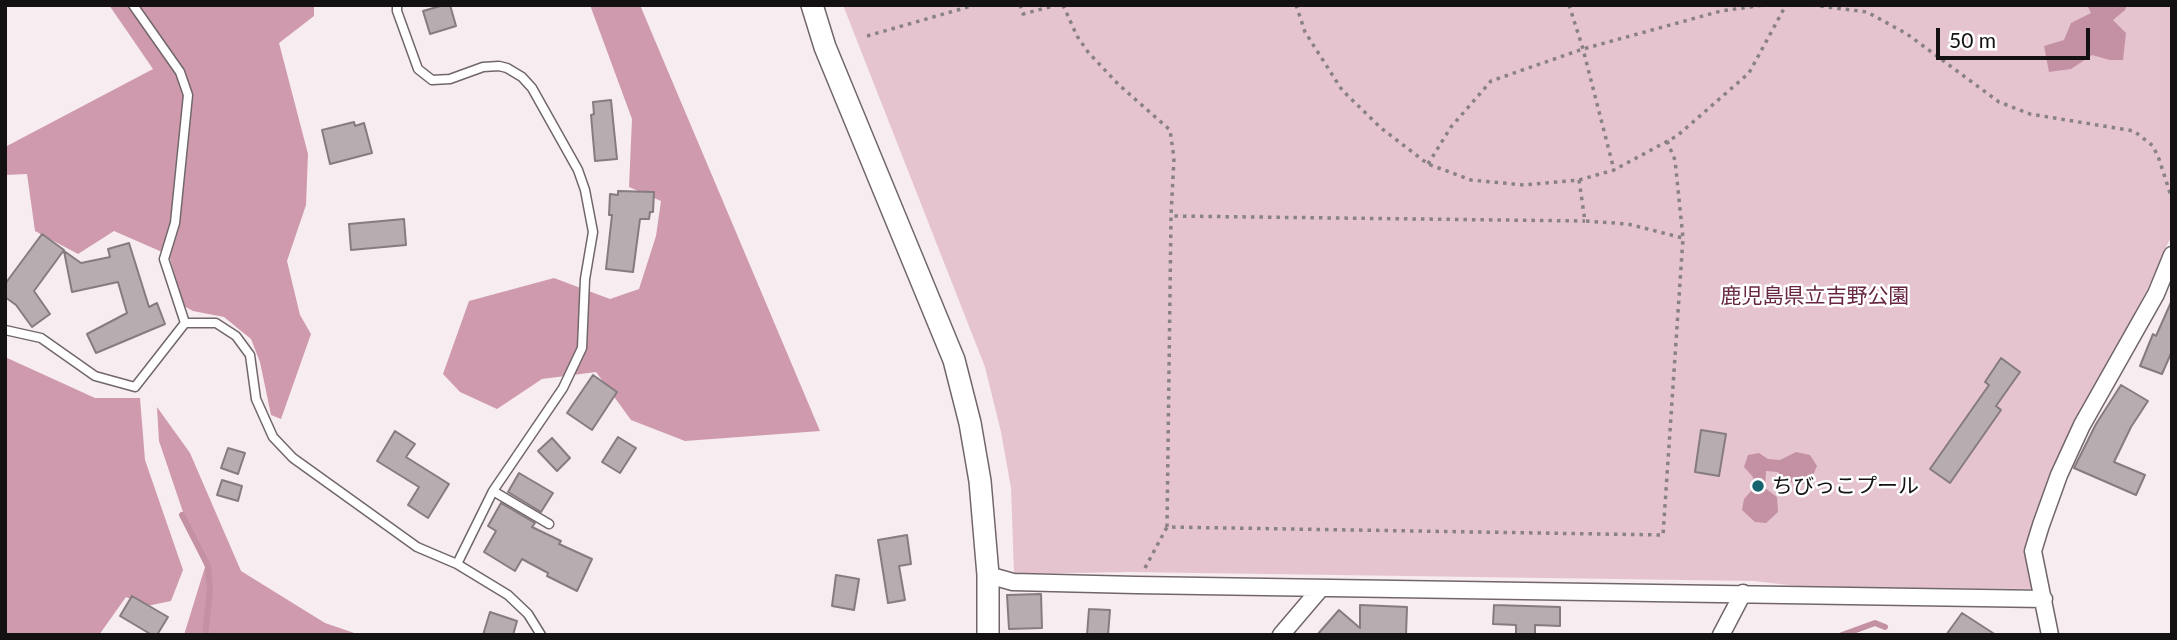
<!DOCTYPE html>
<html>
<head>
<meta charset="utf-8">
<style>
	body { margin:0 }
	#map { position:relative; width:2177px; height:640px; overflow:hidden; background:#f7ecf0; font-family:Lato,sans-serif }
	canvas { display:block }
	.frame { position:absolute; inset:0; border:7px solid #141112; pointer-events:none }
	.scale { position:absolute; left:1936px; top:28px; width:154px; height:32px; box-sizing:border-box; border:4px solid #141112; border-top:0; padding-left:9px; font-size:21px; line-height:24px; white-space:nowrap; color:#141112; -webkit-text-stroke:5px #fff; paint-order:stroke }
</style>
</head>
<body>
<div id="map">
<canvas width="2177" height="640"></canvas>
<div class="frame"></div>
<div class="scale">50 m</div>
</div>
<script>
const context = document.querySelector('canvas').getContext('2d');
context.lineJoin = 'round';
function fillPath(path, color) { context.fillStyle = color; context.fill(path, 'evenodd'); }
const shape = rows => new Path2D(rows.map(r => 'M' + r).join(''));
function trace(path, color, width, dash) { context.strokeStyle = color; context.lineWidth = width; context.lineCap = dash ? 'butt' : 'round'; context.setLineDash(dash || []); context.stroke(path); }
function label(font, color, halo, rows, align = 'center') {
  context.font = font + ' Lato,"Noto Sans JP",sans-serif'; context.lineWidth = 5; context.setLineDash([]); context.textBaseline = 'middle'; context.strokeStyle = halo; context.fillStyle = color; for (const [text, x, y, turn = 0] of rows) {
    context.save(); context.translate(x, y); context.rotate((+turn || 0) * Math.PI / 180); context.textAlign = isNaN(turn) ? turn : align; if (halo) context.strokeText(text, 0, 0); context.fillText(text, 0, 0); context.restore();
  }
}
fillPath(shape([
	[843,5,2172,5,2172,240,2169,241,2147,290,2088,400,2040,514,2034,589,1805,587,1754,581,1128,572,1014,574,1011,488,1001,432,985,367]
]), '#e6c4cf');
fillPath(shape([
	[109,5,314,5,314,16,279,43,308,154,306,205,287,261,300,315,311,334,281,419,271,415,260,362,251,339,224,317,193,311,184,306,169,255,114,231,78,254,35,231,27,174,5,175,5,147,153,69],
	[590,5,640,5,820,431,685,441,631,420,596,372,542,379,497,409,460,392,443,374,469,301,554,278,610,299,639,289,656,236,661,201,629,187,632,119],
	[5,357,95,398,140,398,145,460,183,570,171,601,147,606,126,597,99,635,5,635],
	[157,407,190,453,241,571,325,623,360,635,184,635,205,567,184,515,159,441]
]), '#cf9aad');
fillPath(shape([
	[2087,5,2127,5,2125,10,2113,20,2126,33,2123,60,2110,60,2092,55,2071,69,2049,72,2044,46,2064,40,2071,23,2091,13],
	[1796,452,1810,455,1817,466,1811,480,1801,485,1784,480,1778,472,1766,471,1765,488,1777,497,1778,512,1766,523,1755,522,1742,510,1744,499,1752,490,1753,477,1744,467,1748,455,1759,453,1768,459,1780,460]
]), '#c490a3');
trace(shape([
	[182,515,208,566,210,591,205,635],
	[1842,635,1875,623,1885,627]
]), '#c490a3', 6);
const building = shape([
	[444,5,450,5,456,26,430,34,423,11,444,5],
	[611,100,617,159,595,161,591,115,594,114,593,102,611,100],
	[354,122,355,126,364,123,372,153,330,164,322,130,354,122],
	[618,191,654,192,653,212,650,212,649,219,640,219,633,272,606,269,612,215,609,215,610,194,618,195,618,191],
	[404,219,406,245,351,250,349,224,404,219],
	[42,234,64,250,34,291,50,314,32,327,16,305,5,297,5,284,42,234],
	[129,243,149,307,157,303,165,324,96,353,87,334,127,313,118,282,72,292,64,251,81,263,110,257,108,249,129,243],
	[2172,300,2172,351,2162,374,2140,366,2153,334,2156,336,2172,300],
	[2001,358,2020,372,1996,406,2001,410,1950,483,1930,469,1989,385,1985,382,2001,358],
	[593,375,617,392,592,430,567,413,593,375],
	[2121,385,2148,401,2131,427,2114,462,2145,475,2136,495,2074,468,2096,424,2121,385],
	[1701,430,1726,434,1719,476,1695,472,1701,430],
	[395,431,415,444,406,457,449,484,428,518,408,505,419,487,377,461,395,431],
	[618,437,636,448,620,473,602,462,618,437],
	[552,438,570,458,557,471,538,451,552,438],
	[228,448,245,453,238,474,221,468,228,448],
	[519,473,553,493,541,512,508,492,519,473],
	[222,480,242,486,238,501,217,495,222,480],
	[501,503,535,523,532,527,561,541,559,544,592,559,577,591,547,576,548,573,522,559,515,571,484,552,496,531,488,526,501,503],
	[907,535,911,564,899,566,905,600,888,603,878,540,907,535],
	[836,575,859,579,854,610,832,606,836,575],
	[1041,594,1042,628,1009,629,1007,595,1041,594],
	[132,596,168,617,157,635,152,635,120,616,132,596],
	[1360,605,1407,607,1406,635,1317,635,1339,610,1360,628,1360,605],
	[1494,605,1560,607,1560,626,1535,625,1535,635,1516,635,1516,625,1493,624,1494,605],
	[1089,609,1110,610,1108,635,1087,635,1089,609],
	[490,612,517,621,513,635,483,635,490,612],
	[1962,613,1996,635,1946,635,1962,613]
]);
fillPath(building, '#b7acb0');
trace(building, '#867c7f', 2);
const service = shape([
	[133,5,180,72,188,95,175,223,164,259,185,323],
	[397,5,397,11,418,69,432,80,450,79,483,67,499,66,507,68,522,77,532,88,578,170,585,190,593,232,585,279,582,348,563,388,493,491,457,564],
	[5,330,41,338,95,376,135,387,185,323,216,323,236,336,250,355,256,399,273,437,293,458,417,547,457,564,508,595,528,614,541,635],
	[493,491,549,524]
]);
const minor = shape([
	[988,575,1013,582,1136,585,2044,599],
	[1281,635,1321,588],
	[1721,635,1743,593],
	[2050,635,2033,551,2041,525,2059,475,2082,425,2156,294,2172,255]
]);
const tertiary = shape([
	[812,5,825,47,954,360,970,423,980,481,988,575,988,635]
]);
trace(service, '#71676a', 11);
trace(minor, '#71676a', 19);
trace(tertiary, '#71676a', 24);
trace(shape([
	[1020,5,1023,14,1057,5],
	[1063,5,1077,36,1088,52,1118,84,1170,130,1174,158,1171,216],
	[1296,5,1305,32,1342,90,1381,128,1428,164,1471,180,1524,185,1579,180,1614,170,1677,136,1749,73,1786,5],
	[1569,5,1583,49,1614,170],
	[1812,5,1867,12,1907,34,1999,102,2030,114,2134,131,2153,146,2159,159,2172,199],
	[867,36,975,5],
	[1667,141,1675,160,1683,238],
	[1428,164,1451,127,1491,81,1583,49,1721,11,1764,5],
	[1579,180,1585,221,1628,224,1683,238,1663,535,1167,527,1171,216,1585,221],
	[1145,568,1167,527]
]), '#898285', 3.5, [3.5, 5]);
trace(service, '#fff', 8);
trace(minor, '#fff', 16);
trace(tertiary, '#fff', 21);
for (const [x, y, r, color] of [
	[1758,486,7,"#15636c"]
]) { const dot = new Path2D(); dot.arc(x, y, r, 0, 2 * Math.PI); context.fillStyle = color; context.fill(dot); trace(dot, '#fff', 2.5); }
label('21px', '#672743', '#fff', [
	["鹿児島県立吉野公園",1815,296]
]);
label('21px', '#141112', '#fff', [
	["ちびっこプール",1772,486]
], 'left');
</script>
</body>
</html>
